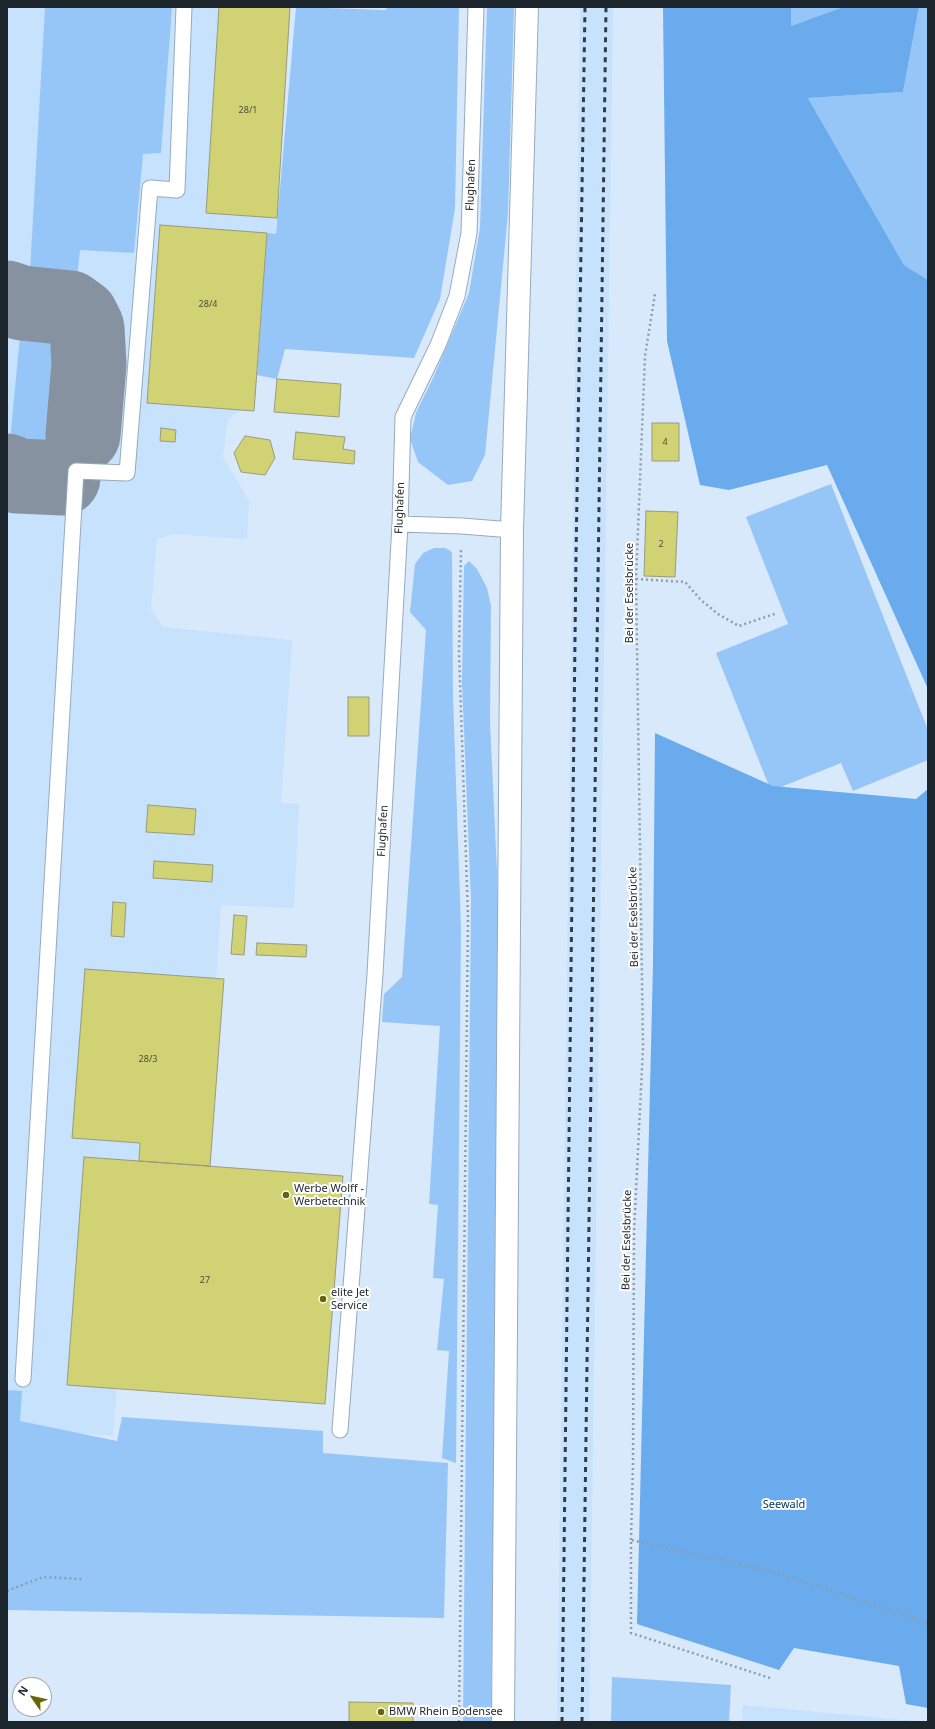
<!DOCTYPE html>
<html>
<head>
<meta charset="utf-8">
<style>
	body { margin:0 }
	#map { position:relative; width:935px; height:1729px; overflow:hidden; background:#d8e9fb; font-family:"Noto Sans",sans-serif }
	canvas { display:block }
	.frame { position:absolute; inset:0; border:8px solid #1d252d; pointer-events:none }
	.north { position:absolute; left:12px; top:1677px; width:40px; height:40px; box-sizing:border-box; background:#fff; border:1px solid #a5a8ab; border-radius:50%; rotate:304deg; font-size:11px; font-weight:700; line-height:16px; text-align:center; color:#1d252d }
	.north::after { content:''; display:block; margin:auto; width:14px; height:18px; background:#676600; clip-path:polygon(50% 0,100% 100%,50% 72%,0 100%) }
</style>
</head>
<body>
<div id="map">
<canvas width="935" height="1729"></canvas>
<div class="frame"></div>
<div class="north">N</div>
</div>
<script>
const context = document.querySelector('canvas').getContext('2d');
context.lineJoin = 'round';
function fillPath(path, color) { context.fillStyle = color; context.fill(path, 'evenodd'); }
const shape = rows => new Path2D(rows.map(r => 'M' + r).join(''));
function trace(path, color, width, dash) { context.strokeStyle = color; context.lineWidth = width; context.lineCap = dash ? 'butt' : 'round'; context.setLineDash(dash || []); context.stroke(path); }
function label(font, color, halo, rows, align = 'center') {
  context.font = font + ' "Noto Sans",sans-serif'; context.lineWidth = 4; context.setLineDash([]); context.textBaseline = 'middle'; context.strokeStyle = halo; context.fillStyle = color; for (const [text, x, y, turn = 0] of rows) {
    context.save(); context.translate(x, y); context.rotate((+turn || 0) * Math.PI / 180); context.textAlign = isNaN(turn) ? turn : align; if (halo) context.strokeText(text, 0, 0); context.fillText(text, 0, 0); context.restore();
  }
}
fillPath(shape([
	[7,7,290,7,276,234,267,234,254,411,240,410,228,420,223,457,249,500,247,539,173,534,157,539,151,609,163,627,292,640,281,803,299,804,294,908,221,905,216,978,224,979,210,1166,117,1388,113,1436,7,1427],
	[580,7,613,7,589,1722,557,1722],
	[743,1705,926,1722,742,1722]
]), '#c7e2fd');
fillPath(shape([
	[45,7,172,7,161,153,143,154,134,253,80,250,77,278,68,291,47,290,30,271],
	[296,7,386,10,387,7,459,7,455,208,440,299,414,358,285,349,277,379,257,375,267,233,276,234],
	[487,7,514,7,508,213,485,455,472,481,448,485,418,462,410,439,416,413,434,376,469,293,480,228],
	[791,7,843,7,791,26],
	[919,7,928,7,928,280,904,265,808,98,903,92],
	[40,326,61,328,72,341,61,470,20,464,9,451,20,336],
	[831,484,928,730,928,760,853,791,841,763,771,791,716,653,788,624,746,517],
	[434,548,445,548,452,552,453,696,461,928,456,1463,442,1458,449,1351,437,1350,444,1279,433,1278,438,1205,429,1204,440,1026,382,1022,384,994,402,977,426,630,410,612,415,564,423,553],
	[469,561,477,569,487,588,491,606,490,722,497,872,499,961,491,1722,463,1722,471,900,462,683,464,566],
	[7,1390,22,1391,20,1421,117,1441,122,1417,323,1431,323,1453,448,1463,444,1618,7,1610],
	[612,1677,731,1685,729,1722,611,1722]
]), '#95c6f7');
fillPath(shape([
	[663,7,791,7,791,26,843,7,919,7,903,92,808,98,904,265,928,280,928,689,827,465,729,490,700,485,667,341],
	[655,733,773,786,916,799,928,789,928,1708,906,1704,899,1666,794,1648,779,1670,637,1624,653,964]
]), '#69abed');
trace(shape([
	[7,298,22,303,70,308,81,316,87,328,89,364,83,435],
	[7,471,18,476,63,478]
]), '#8692a0', 75);
const building = shape([
	[219,7,290,7,277,218,206,213,219,7],
	[160,225,267,233,254,411,147,403,160,225],
	[277,379,341,384,339,417,274,412,277,379],
	[652,423,679,423,679,461,652,461,652,423],
	[161,428,176,430,175,442,160,441,161,428],
	[296,432,345,437,343,449,355,451,354,464,293,459,296,432],
	[245,436,270,440,275,458,265,475,241,472,234,453,245,436],
	[646,511,678,512,675,577,644,576,646,511],
	[348,697,369,697,369,736,348,736,348,697],
	[148,805,196,809,194,835,146,832,148,805],
	[154,861,213,865,212,882,153,878,154,861],
	[113,902,126,903,124,937,111,936,113,902],
	[234,915,247,916,244,955,231,954,234,915],
	[257,943,307,945,306,957,256,955,257,943],
	[85,969,224,979,210,1166,139,1161,140,1143,72,1138,85,969],
	[84,1157,343,1176,325,1404,67,1385,84,1157],
	[349,1702,413,1703,413,1722,349,1722,349,1702]
]);
fillPath(building, '#d1d273');
trace(building, '#999a7f', 1);
const service = shape([
	[400,524,462,526,512,530],
	[23,1379,76,471,127,473,150,188,177,190,184,7],
	[340,1430,375,974,400,524,403,417,438,345,457,296,469,233,476,7]
]);
const tertiary = shape([
	[503,1722,512,530,527,7]
]);
trace(service, '#96aabe', 17);
trace(tertiary, '#96aabe', 24);
trace(shape([
	[636,579,685,582,701,600,718,614,739,626,777,613],
	[631,1540,633,1463,634,1232,643,1048,636,579,645,356,655,294],
	[7,1591,43,1577,82,1579],
	[770,1678,631,1633,631,1540,770,1571,928,1623],
	[459,1722,468,917,459,652,461,548]
]), '#8f9dab', 2.5, [2, 3]);
trace(service, '#fff', 15);
trace(tertiary, '#fff', 22);
trace(shape([
	[562,1722,576,556,585,7],
	[582,1722,606,7]
]), '#333c45', 3, [5, 5]);
for (const [x, y, r, color] of [
	[286,1195,4,"#676600"],
	[323,1299,4,"#676600"],
	[381,1712,4,"#676600"]
]) { const dot = new Path2D(); dot.arc(x, y, r, 0, 2 * Math.PI); context.fillStyle = color; context.fill(dot); trace(dot, '#fff', 1.5); }
label('9px', '#4a503e', null, [
	["28/1",248,110],
	["28/4",208,304],
	["4",665,442],
	["2",661,544],
	["28/3",148,1059],
	["27",205,1280]
]);
label('11px', '#1d252d', '#fff', [
	["Flughafen",471,185,-88],
	["Flughafen",400,508,-88],
	["Bei der Eselsbrücke",630,593,-90],
	["Flughafen",383,831,-87],
	["Bei der Eselsbrücke",634,917,-91],
	["Bei der Eselsbrücke",627,1240,-89]
]);
label('11px', '#1d252d', '#fff', [
	["Werbe Wolff -",294,1189],
	["Werbetechnik",294,1202],
	["elite Jet",331,1293],
	["Service",331,1306],
	["BMW Rhein Bodensee",389,1712]
], 'left');
label('11px', '#00315a', '#fff', [
	["Seewald",784,1505]
]);
</script>
</body>
</html>
